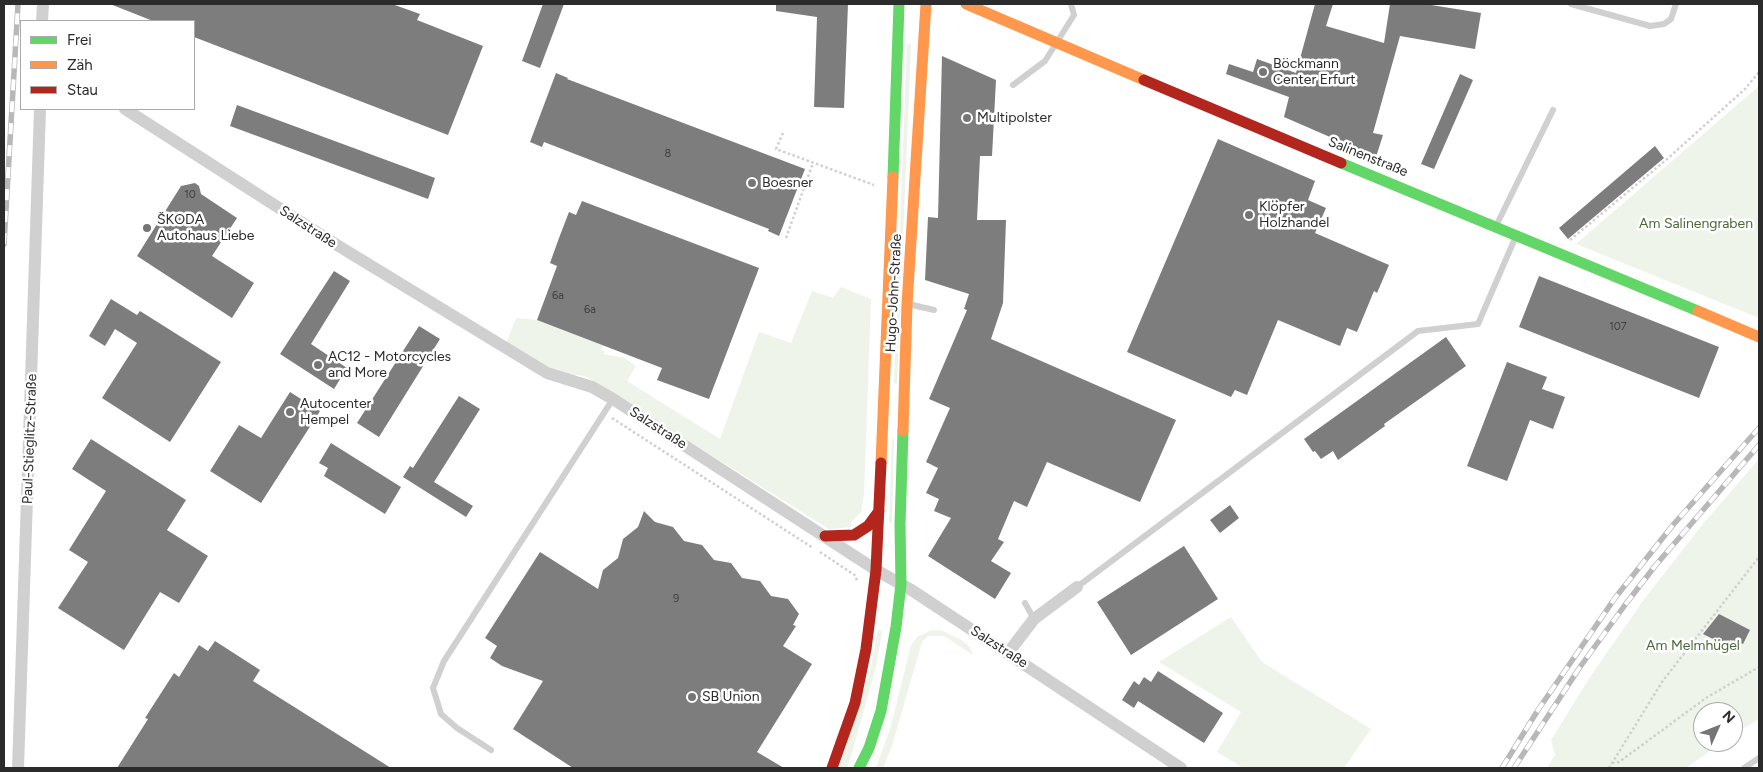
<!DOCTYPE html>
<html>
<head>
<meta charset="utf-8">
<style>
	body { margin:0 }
	#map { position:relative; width:1763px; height:772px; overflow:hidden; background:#fff; font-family:Figtree,sans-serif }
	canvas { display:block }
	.frame { position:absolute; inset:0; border:5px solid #2b2b2b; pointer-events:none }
	.legend { position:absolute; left:20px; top:20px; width:175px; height:90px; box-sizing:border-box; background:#fff; border:1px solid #aaa; margin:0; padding:6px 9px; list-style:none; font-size:15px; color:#2b2b2b }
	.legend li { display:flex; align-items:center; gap:10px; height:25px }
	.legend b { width:25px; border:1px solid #aaa }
	.north { position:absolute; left:1693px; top:702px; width:50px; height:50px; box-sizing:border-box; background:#fff; border:1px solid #aaa; border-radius:50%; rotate:46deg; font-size:14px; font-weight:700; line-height:20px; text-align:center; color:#2b2b2b }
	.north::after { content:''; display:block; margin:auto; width:18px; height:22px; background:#757575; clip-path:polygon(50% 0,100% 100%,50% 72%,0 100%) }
</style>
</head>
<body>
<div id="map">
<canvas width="1763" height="772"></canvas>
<div class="frame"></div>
<ul class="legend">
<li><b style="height:6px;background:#63d668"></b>Frei</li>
<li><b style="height:6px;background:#ff974d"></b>Zäh</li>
<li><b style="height:6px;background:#b3261e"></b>Stau</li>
</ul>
<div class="north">N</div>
</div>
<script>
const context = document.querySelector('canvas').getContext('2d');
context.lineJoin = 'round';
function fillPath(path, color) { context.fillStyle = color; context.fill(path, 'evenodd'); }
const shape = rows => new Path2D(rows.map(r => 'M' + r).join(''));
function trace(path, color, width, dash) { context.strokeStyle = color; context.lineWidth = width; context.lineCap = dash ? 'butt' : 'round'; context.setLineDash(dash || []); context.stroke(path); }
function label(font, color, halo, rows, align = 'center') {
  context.font = font + ' Figtree,sans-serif'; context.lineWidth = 5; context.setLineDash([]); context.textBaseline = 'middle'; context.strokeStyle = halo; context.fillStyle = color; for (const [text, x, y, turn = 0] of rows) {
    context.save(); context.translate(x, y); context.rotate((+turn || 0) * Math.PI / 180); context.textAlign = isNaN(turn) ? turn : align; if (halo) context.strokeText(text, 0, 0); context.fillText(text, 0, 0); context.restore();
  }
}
fillPath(shape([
	[907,44,911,44,897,384,894,383],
	[1759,86,1759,318,1576,244],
	[841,287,871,299,864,495,861,512,851,522,852,527,829,529,585,376,566,374,543,366,506,343,516,318,537,320,603,345,601,350,605,351,604,354,624,358,636,366,627,381,720,439,759,332,791,343,812,291,833,298],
	[894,438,892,523,891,524,889,522,892,440],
	[1759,459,1759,719,1733,735,1733,712,1703,712,1703,742,1723,742,1686,768,1547,768,1555,755,1551,740,1592,674,1645,598,1703,524],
	[1231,617,1262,662,1371,729,1344,768,1243,768,1217,752,1241,712,1159,662],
	[878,630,882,631,876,667,852,753,847,768,839,768,871,666],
	[932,630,940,630,960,639,969,646,973,655,944,636,928,636,922,642,892,746,883,768,876,768,890,729,911,645,917,637]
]), '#eef4e9');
fillPath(shape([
	[110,4,392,4,420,14,417,20,483,46,448,135,194,37,194,21,153,21],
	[543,4,564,4,540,68,522,61],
	[776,4,848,4,844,108,814,107,817,17,776,11],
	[1315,4,1333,4,1326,26,1384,43,1390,4,1425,4,1481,13,1475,49,1400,36,1373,133,1383,135,1376,157,1284,117,1289,97,1226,74,1229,64,1253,72,1257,59,1296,73],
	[942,56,996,80,992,156,980,156,977,220,1006,220,1003,303,991,339,1176,420,1140,502,1047,462,1027,507,1014,501,998,539,1004,542,991,561,1011,573,995,599,928,556,951,518,934,511,939,499,926,493,938,468,926,462,950,408,929,399,967,310,964,309,969,294,925,280,928,217,938,218],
	[556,73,568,78,567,79,805,169,779,236,768,231,769,229,544,142,542,147,530,142],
	[1460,74,1473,80,1434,169,1421,164],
	[237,105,435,178,428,199,230,126],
	[1218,139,1315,181,1308,200,1326,208,1315,233,1389,265,1377,293,1374,291,1357,332,1347,328,1340,346,1278,320,1247,395,1235,390,1231,397,1127,352],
	[1655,146,1664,158,1568,239,1559,228],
	[195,183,199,186,201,194,237,218,212,256,254,283,232,318,137,256,181,186],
	[582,201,759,268,709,399,657,380,662,368,537,320,557,266,550,263,559,238,569,212,576,215],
	[334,271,350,281,311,344,347,368,334,389,280,354],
	[1539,276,1719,347,1699,398,1519,327],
	[111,299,137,315,140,311,221,362,170,442,102,398,137,343,115,329,105,346,89,336],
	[419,326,440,339,379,437,357,423],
	[1446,337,1466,366,1384,424,1385,426,1338,460,1333,451,1321,459,1315,451,1313,452,1304,439],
	[1507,362,1547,377,1542,389,1565,397,1553,429,1530,420,1507,481,1467,466],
	[290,392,320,411,261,503,210,471,239,425,261,438],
	[459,396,480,409,434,482,473,506,466,517,403,477,410,466,413,468],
	[91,439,186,500,167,530,208,556,179,603,160,592,124,650,58,608,88,562,69,550,106,491,72,469],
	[331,443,401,487,385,514,324,476,328,468,319,463],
	[1230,505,1239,518,1220,533,1210,520],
	[644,511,655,522,673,527,684,541,702,545,714,560,731,563,742,578,760,581,771,596,788,599,799,614,793,625,796,626,783,646,812,664,757,752,784,768,573,768,513,729,543,681,502,666,490,658,497,646,485,638,540,552,598,589,603,570,618,558,623,539,638,527],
	[1184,546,1218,599,1131,655,1097,602],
	[1719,614,1750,630,1743,644,1730,640,1727,646,1703,634],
	[215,641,260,670,253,681,391,768,117,768,148,719,145,718,174,673,179,677,199,645,208,651],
	[1158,671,1223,713,1204,743,1138,701,1134,708,1122,700,1134,681,1139,685,1144,677,1151,682]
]), '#7d7d7d');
trace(shape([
	[783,133,776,149,874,185],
	[786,238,813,163],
	[1570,240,1666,160,1745,89,1759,72],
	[612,418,813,548],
	[820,552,856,576,857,582],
	[1612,763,1619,762,1706,698,1759,667],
	[1609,768,1662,682,1759,557]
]), '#d0d0d0', 2.5, [2.5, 2.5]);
trace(shape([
	[1571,4,1650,26,1664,24,1671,19,1676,4],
	[1013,85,1045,61,1074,15,1071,4],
	[1496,226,1553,110],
	[908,304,934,310],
	[1077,587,1418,331,1478,324,1516,236],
	[1025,603,1034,619],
	[491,750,457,728,441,714,433,688,444,661,613,399],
	[1744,768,1759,758]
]), '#d0d0d0', 6);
trace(shape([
	[42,21,43,4],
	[125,109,332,242,547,373,592,387,613,399,876,570,913,591,1181,768],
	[1008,653,1034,619,1077,587],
	[18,768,40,109]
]), '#d0d0d0', 12);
trace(shape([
	[1341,163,1698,311],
	[893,177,899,4],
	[859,768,869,748,881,711,896,627,901,584,900,524,903,431]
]), '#63d668', 11);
trace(shape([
	[966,4,1144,80],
	[1698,311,1759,337],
	[903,431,907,304,926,4],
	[881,463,893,177]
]), '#ff974d', 11);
trace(shape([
	[1144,80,1341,163],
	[825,536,854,535,868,526,879,511],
	[832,768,855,703,866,649,876,570,881,463]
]), '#b3261e', 11);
const rail = shape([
	[4,244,18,4],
	[1502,768,1538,710,1615,598,1673,525,1759,428],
	[1514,768,1580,667,1625,605,1655,566,1759,445]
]);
trace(rail, '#b8b8b8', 5.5);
trace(rail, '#fff', 4, [11]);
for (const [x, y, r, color] of [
	[1263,72,5,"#757575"],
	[967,118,5,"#757575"],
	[752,183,5,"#757575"],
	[1249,215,5,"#757575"],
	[147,228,5,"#757575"],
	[318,365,5,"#757575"],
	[290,412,5,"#757575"],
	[692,697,5,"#757575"]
]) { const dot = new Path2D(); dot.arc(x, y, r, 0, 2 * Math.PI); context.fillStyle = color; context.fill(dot); trace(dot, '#fff', 2); }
label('11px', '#404040', null, [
	["8",668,154],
	["10",190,195],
	["6a",558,296],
	["6a",590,310],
	["107",1618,327],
	["9",676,599]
]);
label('14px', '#2b2b2b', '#fff', [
	["Böckmann",1273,64],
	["Center Erfurt",1273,80],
	["Multipolster",977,118],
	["Boesner",762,183],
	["Klöpfer",1259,207],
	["Holzhandel",1259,223],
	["ŠKODA",157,220],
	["Autohaus Liebe",157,236],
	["AC12 - Motorcycles",328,357],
	["and More",328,373],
	["Autocenter",300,404],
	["Hempel",300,420],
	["SB Union",702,697]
], 'left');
label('14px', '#2b2b2b', '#fff', [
	["Salinenstraße",1368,157,22],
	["Salzstraße",308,227,33],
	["Hugo-John-Straße",894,293,-87],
	["Salzstraße",658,428,33],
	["Paul-Stieglitz-Straße",30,439,-88],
	["Salzstraße",999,647,33]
]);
label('14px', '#4a6937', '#fff', [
	["Am Salinengraben",1696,224],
	["Am Melmhügel",1693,646]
]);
</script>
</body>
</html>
